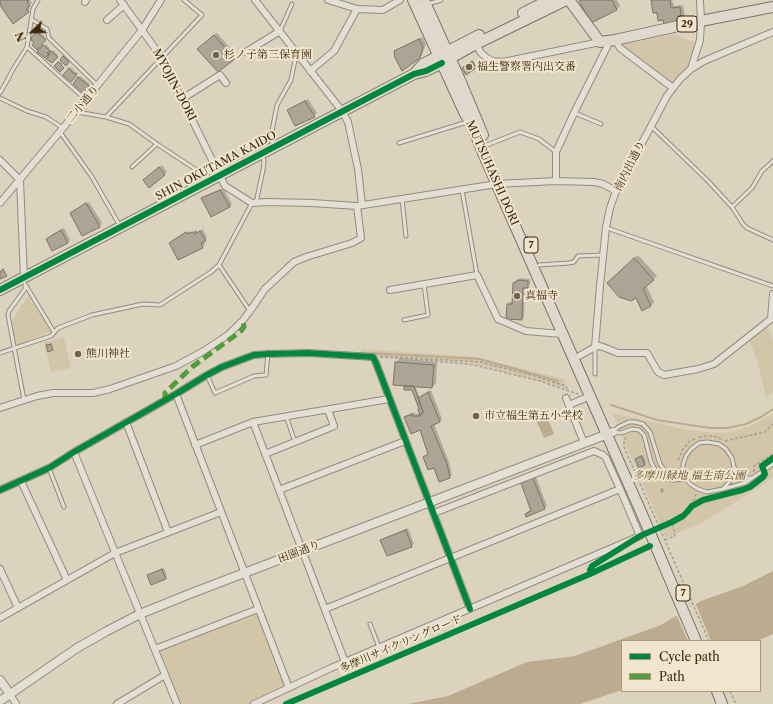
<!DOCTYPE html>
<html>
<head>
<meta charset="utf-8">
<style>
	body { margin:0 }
	#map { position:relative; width:773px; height:704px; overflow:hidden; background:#dcd3bf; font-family:"Libre Caslon Text",serif }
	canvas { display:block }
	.legend { position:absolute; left:621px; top:640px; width:140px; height:52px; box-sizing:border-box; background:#f1e5cd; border:1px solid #a89981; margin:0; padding:5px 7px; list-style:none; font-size:12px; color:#3b260e }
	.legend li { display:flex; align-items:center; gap:8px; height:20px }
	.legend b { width:20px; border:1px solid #a89981 }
	.north { position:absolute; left:12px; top:12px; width:40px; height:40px; -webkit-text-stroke:3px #f1e5cd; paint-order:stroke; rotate:247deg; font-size:11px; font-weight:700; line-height:16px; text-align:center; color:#3b260e }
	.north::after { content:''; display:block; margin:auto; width:14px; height:18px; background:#3b260e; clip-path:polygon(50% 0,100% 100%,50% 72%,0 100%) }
</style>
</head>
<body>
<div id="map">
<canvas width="773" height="704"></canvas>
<ul class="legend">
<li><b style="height:5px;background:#00873e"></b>Cycle path</li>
<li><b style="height:5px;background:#529c3c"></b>Path</li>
</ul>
<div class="north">N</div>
</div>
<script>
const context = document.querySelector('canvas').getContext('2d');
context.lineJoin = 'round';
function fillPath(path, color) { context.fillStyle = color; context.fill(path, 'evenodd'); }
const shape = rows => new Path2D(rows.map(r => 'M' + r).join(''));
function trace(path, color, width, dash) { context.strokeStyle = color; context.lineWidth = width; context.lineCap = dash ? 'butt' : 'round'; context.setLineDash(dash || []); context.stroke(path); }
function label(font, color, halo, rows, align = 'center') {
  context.font = font + ' "Libre Caslon Text","Noto Serif JP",serif'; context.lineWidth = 4; context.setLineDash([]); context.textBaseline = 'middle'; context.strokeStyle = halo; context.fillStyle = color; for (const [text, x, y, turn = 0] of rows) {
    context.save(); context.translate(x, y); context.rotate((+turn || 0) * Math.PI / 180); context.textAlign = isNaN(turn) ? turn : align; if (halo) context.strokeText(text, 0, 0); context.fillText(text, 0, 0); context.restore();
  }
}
fillPath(shape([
	[675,34,698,44,688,70,672,85,621,45],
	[28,296,51,331,16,346,11,322],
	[767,326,773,341,773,392,766,397,757,360,749,340],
	[64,337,71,368,51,372,44,342],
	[361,349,475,357,564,379,566,388,475,364,361,355],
	[612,413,689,430,715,433,731,432,750,426,765,418,773,413,773,477,761,486,703,522,666,538],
	[259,613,287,687,251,704,180,704,158,652]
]), '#d3c5a8');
fillPath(shape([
	[544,409,554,434,544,438,533,413],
	[773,571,773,634,757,641,622,641,622,690,580,704,408,704,448,696,527,662,575,656,661,625,701,601,743,586]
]), '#bcac8f');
fillPath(shape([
	[695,602,711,641,688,641,676,614]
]), '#dcd3bf');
fillPath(shape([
	[0,0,30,0,32,3,28,6,30,9,28,12,0,3],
	[581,0,617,0,620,6,617,9,592,22],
	[652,0,672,0,674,6,683,5,685,17,682,20,665,24,664,18,658,12],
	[39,31,46,38,37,48,33,38],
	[217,33,237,56,234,58,201,47],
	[422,37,426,44,422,55,419,58,395,52,398,49],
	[46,44,50,49,48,51,49,52,45,57,39,51],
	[53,50,58,55,52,62,51,54,50,53],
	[473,61,477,66,475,68,464,67],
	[72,67,73,69,72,69,76,73,77,72,78,73,71,81,65,75],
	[80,76,90,84,83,92,74,84],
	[308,99,317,113,314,116,295,124,288,111,290,108],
	[162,165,167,172,150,187,147,177],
	[223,188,232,204,230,207,202,198,205,196],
	[89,202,102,223,100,226,82,235,74,211],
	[64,228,70,240,68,242,47,239,50,236],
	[203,229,207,238,204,241,205,244,203,247,170,243,173,240,189,231,190,233,196,230,198,232],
	[638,255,657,276,646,285,654,302,651,306,636,296,608,283],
	[521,278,530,279,530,284,527,287,525,287,524,317,521,319,508,304,510,302,513,302,514,283],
	[400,358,437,362,436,384,432,387,415,386,420,398,431,390,442,419,440,422,434,424,449,462,452,475,450,477,434,467,424,457,429,453,420,429,405,417,407,415,414,412,415,414,420,414,420,408,412,389,405,389,405,385,394,384,396,362],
	[643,455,646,463,640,467,636,459],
	[536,477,547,506,544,509,526,514,528,511,532,510,522,483,525,481],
	[663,488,664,492,661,493,660,489],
	[408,528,414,544,411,546,382,540,384,538],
	[164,568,167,576,166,578,152,584,148,575,150,574]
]), '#0003');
trace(shape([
	[353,353,369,353,480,359,558,381],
	[611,405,657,420,710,428,727,428,746,424,761,417,773,409]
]), '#bcac8f', 2);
const building = shape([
	[0,0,29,0,27,2,30,6,26,9,29,12,13,24,0,5,0,0],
	[580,0,612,0,617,10,591,23,579,1,580,0],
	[651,0,670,0,671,8,680,7,682,21,664,25,663,20,658,21,657,13,653,13,651,0],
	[36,32,46,40,37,50,32,45,34,43,31,40,32,39,31,38,36,32],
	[214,35,235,59,218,72,197,49,214,35],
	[419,39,423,47,420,58,402,71,395,58,394,51,419,39],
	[43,45,50,51,47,53,49,54,45,58,37,52,43,45],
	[51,51,58,57,52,63,46,59,50,54,49,53,51,51],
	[63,56,69,62,66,66,60,60,63,56],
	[472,61,476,68,466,75,462,68,472,61],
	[58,62,59,63,59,62,62,64,61,65,64,68,60,72,54,66,58,62],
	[69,68,74,74,75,73,77,75,71,82,63,75,69,68],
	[78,77,89,86,83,93,73,84,78,77],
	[305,101,315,117,295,126,287,110,305,101],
	[159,167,165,175,149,188,143,180,159,167],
	[220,190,230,207,211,217,201,198,220,190],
	[86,203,100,227,82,236,70,213,86,203],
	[61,230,68,243,52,251,46,239,61,230],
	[200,231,206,241,201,243,203,248,178,260,169,243,186,232,187,234,193,232,195,234,200,231],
	[634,258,654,280,643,289,651,306,642,311,636,298,631,301,619,297,607,283,634,258],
	[3,269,7,276,0,279,0,272,3,269],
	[518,280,528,281,528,288,523,288,522,320,506,319,507,304,512,304,513,283,518,280],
	[51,344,53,350,48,352,46,345,51,344],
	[395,362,434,365,432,388,393,385,395,362],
	[404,386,414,386,423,412,420,416,418,409,419,409,412,390,404,390,404,386],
	[428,392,440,422,431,426,447,464,450,478,439,482,434,468,428,470,423,457,428,454,420,430,411,434,404,417,412,414,412,416,420,416,423,412,418,398,428,392],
	[641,456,645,465,639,468,635,459,641,456],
	[533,478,545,509,526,517,525,514,531,511,521,483,533,478],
	[406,530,412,547,387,556,380,540,406,530],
	[162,569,166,579,151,585,147,575,162,569]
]);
fillPath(building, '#aca495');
trace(building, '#7b7366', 1);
const service = shape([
	[428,4,441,0],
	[31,19,47,29,49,38,98,86],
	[280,31,292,4],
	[27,47,86,100],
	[0,93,8,79,12,71,27,47,33,9,38,0],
	[0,98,27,111,46,117,63,128],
	[77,112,106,117,129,124,157,144,201,173,207,181],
	[575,113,601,124],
	[106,117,202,15,184,0],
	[651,126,707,180,732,207,752,188,762,171,773,161],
	[60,132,92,177,120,226],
	[399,143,467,122],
	[487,145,520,132,539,139,556,152],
	[273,146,271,136,277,105,291,80,296,55],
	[132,167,157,144],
	[462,190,477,275],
	[402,199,406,236],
	[256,203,263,170,264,162,263,156],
	[732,207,743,224,747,228,773,240],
	[607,228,773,286],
	[219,265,250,311],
	[539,265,569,263,574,262,578,256,603,255],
	[25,284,54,332],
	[404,320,428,315,424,284],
	[0,353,51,336,58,328,92,315,143,304,160,305,211,272,219,265,252,203],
	[595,374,595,348],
	[207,375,215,393,254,376,266,375,268,354],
	[24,400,8,315,9,311,25,289,25,284],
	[286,416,295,442],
	[707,442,719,444,726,449,732,458,734,467,732,477,730,481,723,489,707,492,698,489,690,484,686,479,683,470,683,464,686,456,691,449,699,443,707,442],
	[49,468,64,507],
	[735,468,740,477,743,478,752,478],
	[683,470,669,472,666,471,662,467,660,464,650,432,643,424,635,422,629,422,618,427,613,432,621,433,632,429,639,430,644,435,651,462,657,473,666,479,673,480,686,479],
	[723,489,745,483,773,464],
	[370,624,379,647]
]);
const minor = shape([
	[120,0,142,30,161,57,225,186,252,203,267,202,312,203,357,206,497,184,556,181,594,182,603,184,616,191],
	[255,0,342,111,348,122,358,169,362,205],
	[328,0,357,9,383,10,400,0],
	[85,2,86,0],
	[107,20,124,5],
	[615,40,620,48,673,88],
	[476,44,481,53,487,58,493,61,503,62,600,42],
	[246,52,280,31],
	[691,69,700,40,701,21,700,0],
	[310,71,334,51,357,9],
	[182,99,220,75,226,83],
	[0,160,20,180,24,278],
	[556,181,556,152,574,113,610,41],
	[0,203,63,128,142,30,161,0],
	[390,290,477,275,498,319,526,331,562,334],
	[595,347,599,346,603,347,618,353,647,353,658,372,664,375,698,369,714,364,771,319,773,294],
	[579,356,595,347,600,286,606,227,610,208,616,191,625,175,667,96,677,83,681,78,691,69,704,61,773,32],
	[176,394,289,688],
	[566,398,584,443],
	[569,405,590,396],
	[0,408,37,396,53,393,93,393,110,389,176,366,202,352,228,335,243,320,250,311,265,289,294,262,306,257,352,243,361,238,357,206],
	[126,422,168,532],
	[253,422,345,662],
	[195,445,253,422,389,399],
	[74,452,177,704],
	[265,454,332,427,334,426,328,410],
	[21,481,67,580],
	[0,490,49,468,74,452,176,394,207,375,222,367,254,355,268,354,308,353,373,357,376,363,470,609],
	[279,490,405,441],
	[0,569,18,608],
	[325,609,620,489,606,458,603,455,594,451,434,513],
	[0,618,115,553,221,512],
	[155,649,258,609],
	[10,694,16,704],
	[117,704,165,675],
	[254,704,331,668,640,536,620,489]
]);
const tertiary = shape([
	[0,680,10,694],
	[0,701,77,648,107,631,140,614,192,593,613,432]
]);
const primary = shape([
	[413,0,465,114,472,125,483,153,648,528,696,641],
	[424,0,460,80,483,135],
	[569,0,600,42,615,40,701,21,773,7],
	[523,13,549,0],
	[414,74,423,64,479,35],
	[0,290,414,74,426,71,442,63,476,44,566,0],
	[717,691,722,704]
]);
trace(service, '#938b7c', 5);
trace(minor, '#938b7c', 8);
trace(tertiary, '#938b7c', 10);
trace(primary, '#7b7366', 12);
trace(shape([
	[380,356,481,362,535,376,566,386,567,389],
	[380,357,414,359,474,365,540,381,578,394],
	[626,437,624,442,624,447,709,641],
	[699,437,704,436,711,436,718,437,722,440],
	[725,441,765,432,773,424],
	[678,460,683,449,690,441,695,439],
	[754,472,754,466,773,454],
	[692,506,696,494],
	[665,540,675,536,672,522],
	[730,691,736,704]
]), '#a59f95', 1.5, [3, 2]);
trace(service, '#e4dfd5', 3);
trace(minor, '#e4dfd5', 6);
trace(tertiary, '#e4dfd5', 8);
trace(primary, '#dfd9cd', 10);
trace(shape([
	[165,401,165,393,192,367,241,331,244,327,243,320]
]), '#529c3c', 5, [10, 5]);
trace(shape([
	[0,290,414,74,426,71,442,63],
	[0,490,49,468,74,452,176,394,207,375,222,367,254,355,268,354,308,353,373,357,376,363,470,609],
	[590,570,592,566,640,536,672,522,683,516,687,512,692,506,703,500,742,490,750,487,763,477,765,474,762,466,773,458],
	[286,704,590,574,650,546]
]), '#00873e', 6);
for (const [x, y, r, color] of [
	[216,55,4,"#73634c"],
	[469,67,4,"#73634c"],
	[517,296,4,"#73634c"],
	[78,354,4,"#73634c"],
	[476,416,4,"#73634c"]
]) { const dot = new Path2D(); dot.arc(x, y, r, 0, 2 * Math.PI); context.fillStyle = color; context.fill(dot); trace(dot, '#f1e5cd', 1.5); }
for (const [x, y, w] of [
	[687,24,20],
	[531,245,14],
	[683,593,14]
]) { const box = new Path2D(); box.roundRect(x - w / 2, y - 8, w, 16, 3); context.fillStyle = '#f1e5cd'; context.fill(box); trace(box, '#3b260e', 1); }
label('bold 10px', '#3b260e', null, [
	["29",687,24],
	["7",531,245],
	["7",683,593]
]);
label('11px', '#3b260e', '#f1e5cd', [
	["杉ノ子第三保育園",224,55],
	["福生警察署内出交番",477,67],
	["真福寺",525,296],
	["熊川神社",86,354],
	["市立福生第五小学校",484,416]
], 'left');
label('11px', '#3b260e', '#f1e5cd', [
	["MYOJIN-DORI",174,85,62],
	["二小通り",83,104,-51],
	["SHIN OKUTAMA KAIDO",216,166,-28],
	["南内出通り",630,166,-63],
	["MUTSUHASHI DORI",492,173,66],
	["田園通り",299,552,-21],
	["多摩川サイクリングロード",401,644,-23]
]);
label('italic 11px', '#5f4b30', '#f1e5cd', [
	["多摩川緑地 福生南公園",689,476]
]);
</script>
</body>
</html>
